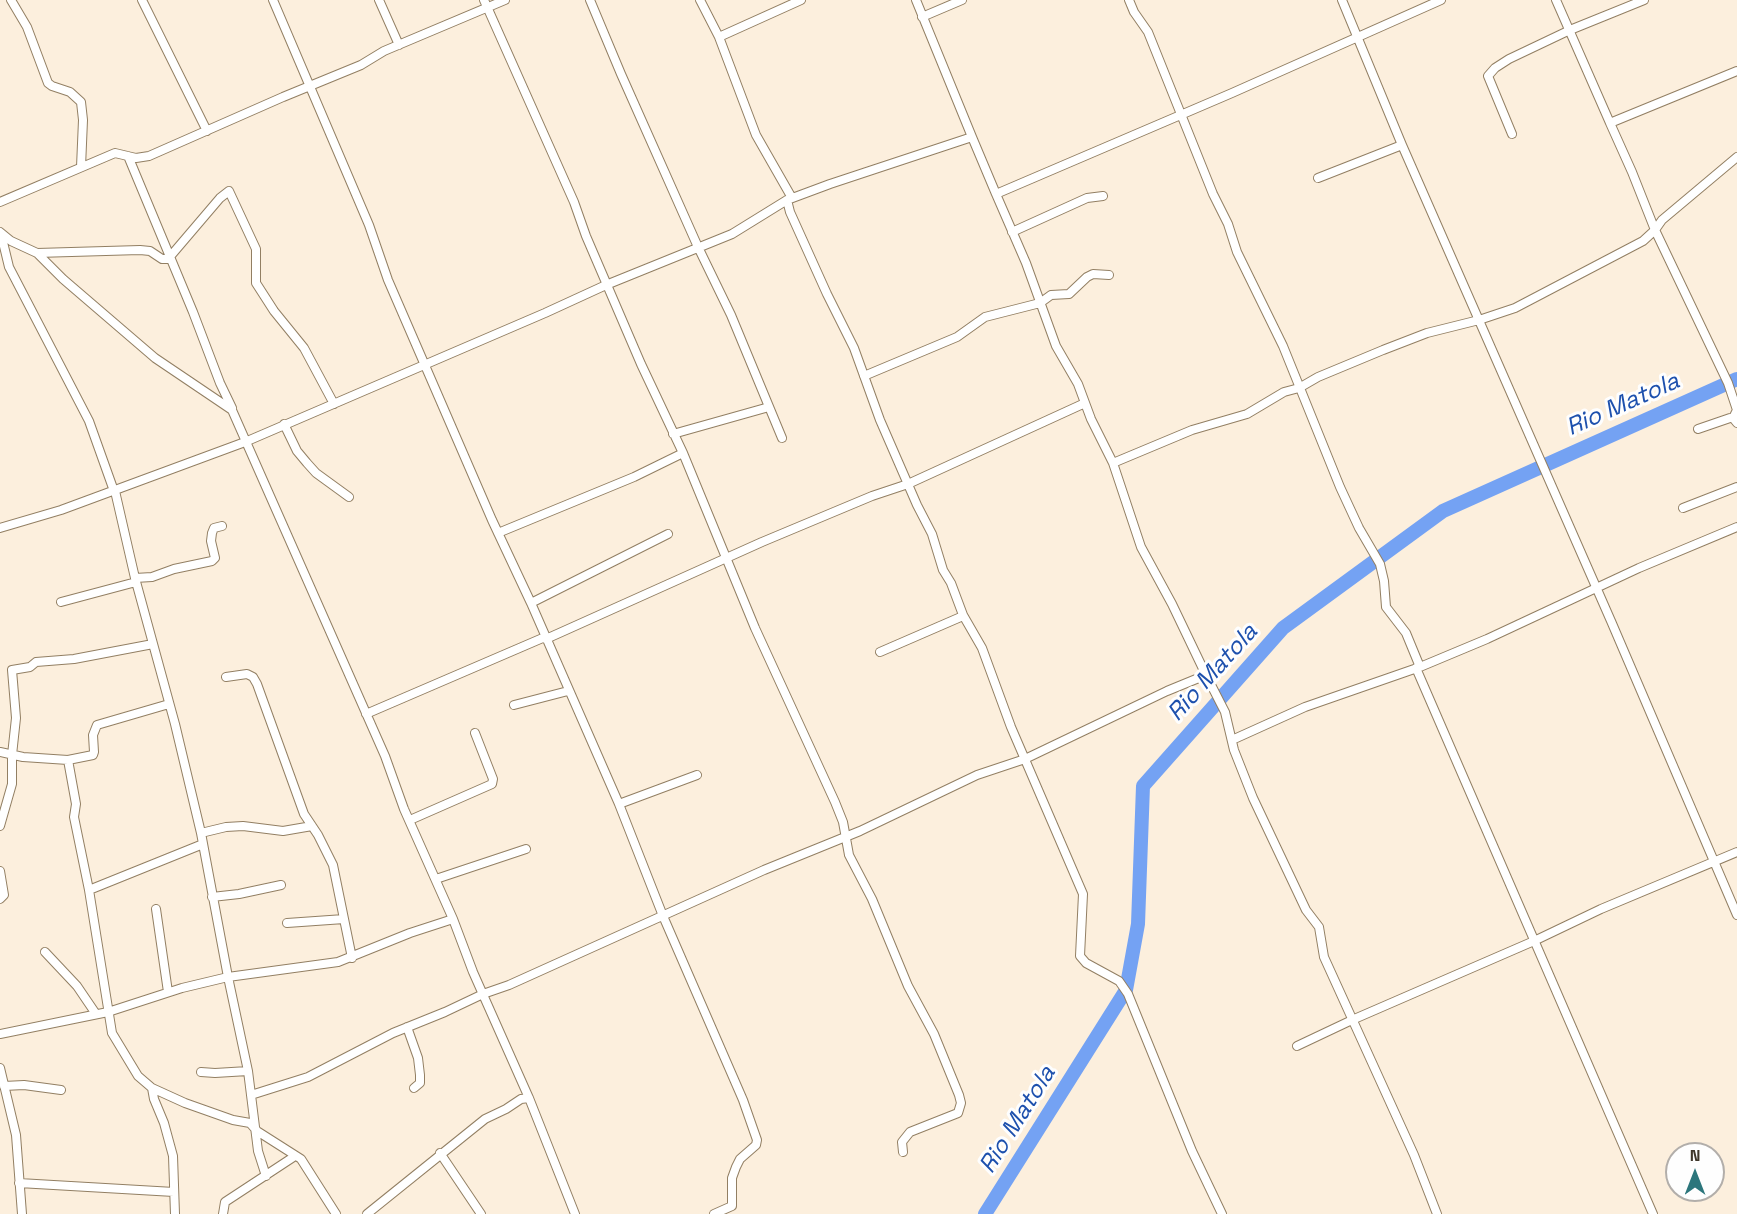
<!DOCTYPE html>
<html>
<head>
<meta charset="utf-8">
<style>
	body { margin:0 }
	#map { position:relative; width:1737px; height:1214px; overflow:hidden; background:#fcefdd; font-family:"Space Grotesk",sans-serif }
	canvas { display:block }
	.north { position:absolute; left:1665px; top:1142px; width:60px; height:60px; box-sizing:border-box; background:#fefefe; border:2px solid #b2aeaa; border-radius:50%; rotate:0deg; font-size:16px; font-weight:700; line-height:24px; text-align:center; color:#3f372b }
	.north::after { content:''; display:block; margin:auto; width:21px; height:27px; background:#2c767c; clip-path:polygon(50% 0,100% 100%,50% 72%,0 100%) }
</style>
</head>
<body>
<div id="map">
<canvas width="1737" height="1214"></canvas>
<div class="north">N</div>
</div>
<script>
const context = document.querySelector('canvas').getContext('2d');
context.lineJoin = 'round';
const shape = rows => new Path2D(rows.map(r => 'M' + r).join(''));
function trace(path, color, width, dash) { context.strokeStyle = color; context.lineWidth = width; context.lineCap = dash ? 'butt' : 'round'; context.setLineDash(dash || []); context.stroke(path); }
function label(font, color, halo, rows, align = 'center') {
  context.font = font + ' "Space Grotesk",sans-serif'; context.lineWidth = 6; context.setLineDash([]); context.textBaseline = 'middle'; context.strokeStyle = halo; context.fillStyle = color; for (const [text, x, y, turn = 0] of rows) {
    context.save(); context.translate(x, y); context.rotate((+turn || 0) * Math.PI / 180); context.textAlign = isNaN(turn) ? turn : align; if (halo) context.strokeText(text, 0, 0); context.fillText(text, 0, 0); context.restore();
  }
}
trace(shape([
	[985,1214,1126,990,1138,924,1143,786,1283,628,1443,511,1737,379]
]), '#74a2f3', 14);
const street = shape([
	[11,0,27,27,48,83,52,86,70,92,81,102,83,120,81,167],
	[142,0,207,131],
	[273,0,369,225,388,280,492,520,531,603,619,804,663,916,743,1100,757,1140,756,1145,740,1159,736,1167,732,1178,732,1206,714,1214],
	[379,0,399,45],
	[484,0,574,202,586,236,641,364,683,453,755,628,835,802,843,822,849,855,872,899,908,986,934,1034,959,1095,961,1103,958,1113,910,1132,902,1142,903,1152],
	[590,0,621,74,698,247,731,315,782,438],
	[700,0,719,37,756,135,792,198],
	[916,0,972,137],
	[1129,0,1134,12,1148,32,1213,194,1228,224,1237,252,1283,346,1340,487,1359,528,1380,564,1384,581,1386,607,1406,633,1420,667],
	[1342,0,1402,145,1611,621,1737,915],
	[1556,0,1610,123,1737,71],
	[922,17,962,0],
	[719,37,801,0],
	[1512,134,1488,76,1495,68,1509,59,1570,30,1644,0],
	[128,156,193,312,220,383,232,408],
	[1318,178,1402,145],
	[787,200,790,212,827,294,854,348,880,420,917,505,932,534,943,570,951,583,963,615,982,648,1011,727,1083,894,1080,956,1086,963,1119,981,1128,994,1192,1151,1222,1214],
	[0,202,115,153,136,158,149,156,283,97,361,65,384,51,505,0],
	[0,232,11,241,37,253,63,279,155,358,232,410,385,756,404,809,453,919,473,972,529,1098,575,1214],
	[1012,232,1087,198,1103,196],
	[1,234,9,267,89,421,114,491],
	[37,253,140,250,150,251,162,259,168,259,220,198,229,191,256,249,256,283,274,311,304,348,334,404],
	[864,376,957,337,985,317,1040,303,1051,295,1069,294,1087,277,1093,274,1109,275],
	[1733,418,1737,410,1728,383,1655,230,1662,220,1737,157],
	[284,424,297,451,307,463,316,473,349,497],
	[1698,429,1730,418,1733,418,1737,423],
	[673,434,769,407],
	[1113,463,1192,430,1247,414,1284,392,1299,388,1318,377,1383,350,1427,333,1479,320,1515,308,1643,241,1655,230,1632,172,1610,123],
	[115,491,135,578,175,724,201,833,228,977,248,1071,258,1151,266,1176],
	[1683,508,1737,487],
	[0,528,61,510,245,442,545,313,606,285,732,234,787,200,830,184,972,137,996,194],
	[498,533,634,477,683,453],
	[135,578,152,577,174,569,212,561,215,558,211,541,212,533,214,528,222,526],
	[61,602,136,582],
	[531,603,668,534],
	[546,639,762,542,872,496,908,484,1085,403],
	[880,652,963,616],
	[1416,668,1653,1214],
	[1206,675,1225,712,1234,750,1253,798,1306,910,1319,927,1324,957,1414,1155,1437,1214],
	[226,677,247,674,253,677,257,684,304,814,318,835,333,865,352,958],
	[169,704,97,725,93,735,94,752,93,755,68,760,76,804,74,817,89,890,112,1033,138,1076,152,1088,185,1103,233,1120,250,1123,257,1131,301,1159,336,1214],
	[514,705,568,691],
	[366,714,545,637],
	[1232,740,1305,707,1420,667,1487,639,1639,568,1737,527],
	[0,752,23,757,68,760],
	[619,804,697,775],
	[410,820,492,784,493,779,475,733],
	[0,826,12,784,12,755,16,718,12,670,30,667,36,662,74,659,153,644],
	[201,833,226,827,243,826,283,831,312,826],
	[0,871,4,895,0,899],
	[436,879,526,849],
	[89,890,203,844],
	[212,897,239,894,281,885],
	[156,909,168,992],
	[287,923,344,919],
	[45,952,77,986,96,1014],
	[407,1027,418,1058,420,1075,420,1083,414,1088],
	[0,1034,108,1012,182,988,228,977,338,962,410,933,453,919],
	[1297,1046,1352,1020,1534,941,1601,909,1737,852],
	[0,1068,16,1135,22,1214],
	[201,1072,215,1073,248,1071],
	[4,1086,24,1085,61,1090],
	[152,1088,154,1099,164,1123,173,1156,175,1214],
	[251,1095,308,1077,393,1033,445,1012,483,994,509,985,764,870,860,831,977,775,1025,759,1167,691,1206,675,1172,604,1141,547,1113,463,1091,419,1078,384,1056,346,1026,263,996,194,1232,93,1441,0],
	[440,1153,481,1214],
	[19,1183,174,1192],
	[223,1214,225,1202,295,1156],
	[367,1214,485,1119,506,1109,521,1099,529,1098]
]);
trace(street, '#927f63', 10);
trace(street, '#fff', 8);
label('italic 24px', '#1d50ad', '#fefefe', [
	["Rio Matola",1623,405,-24],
	["Rio Matola",1213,673,-48],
	["Rio Matola",1018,1120,-58]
]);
</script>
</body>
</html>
